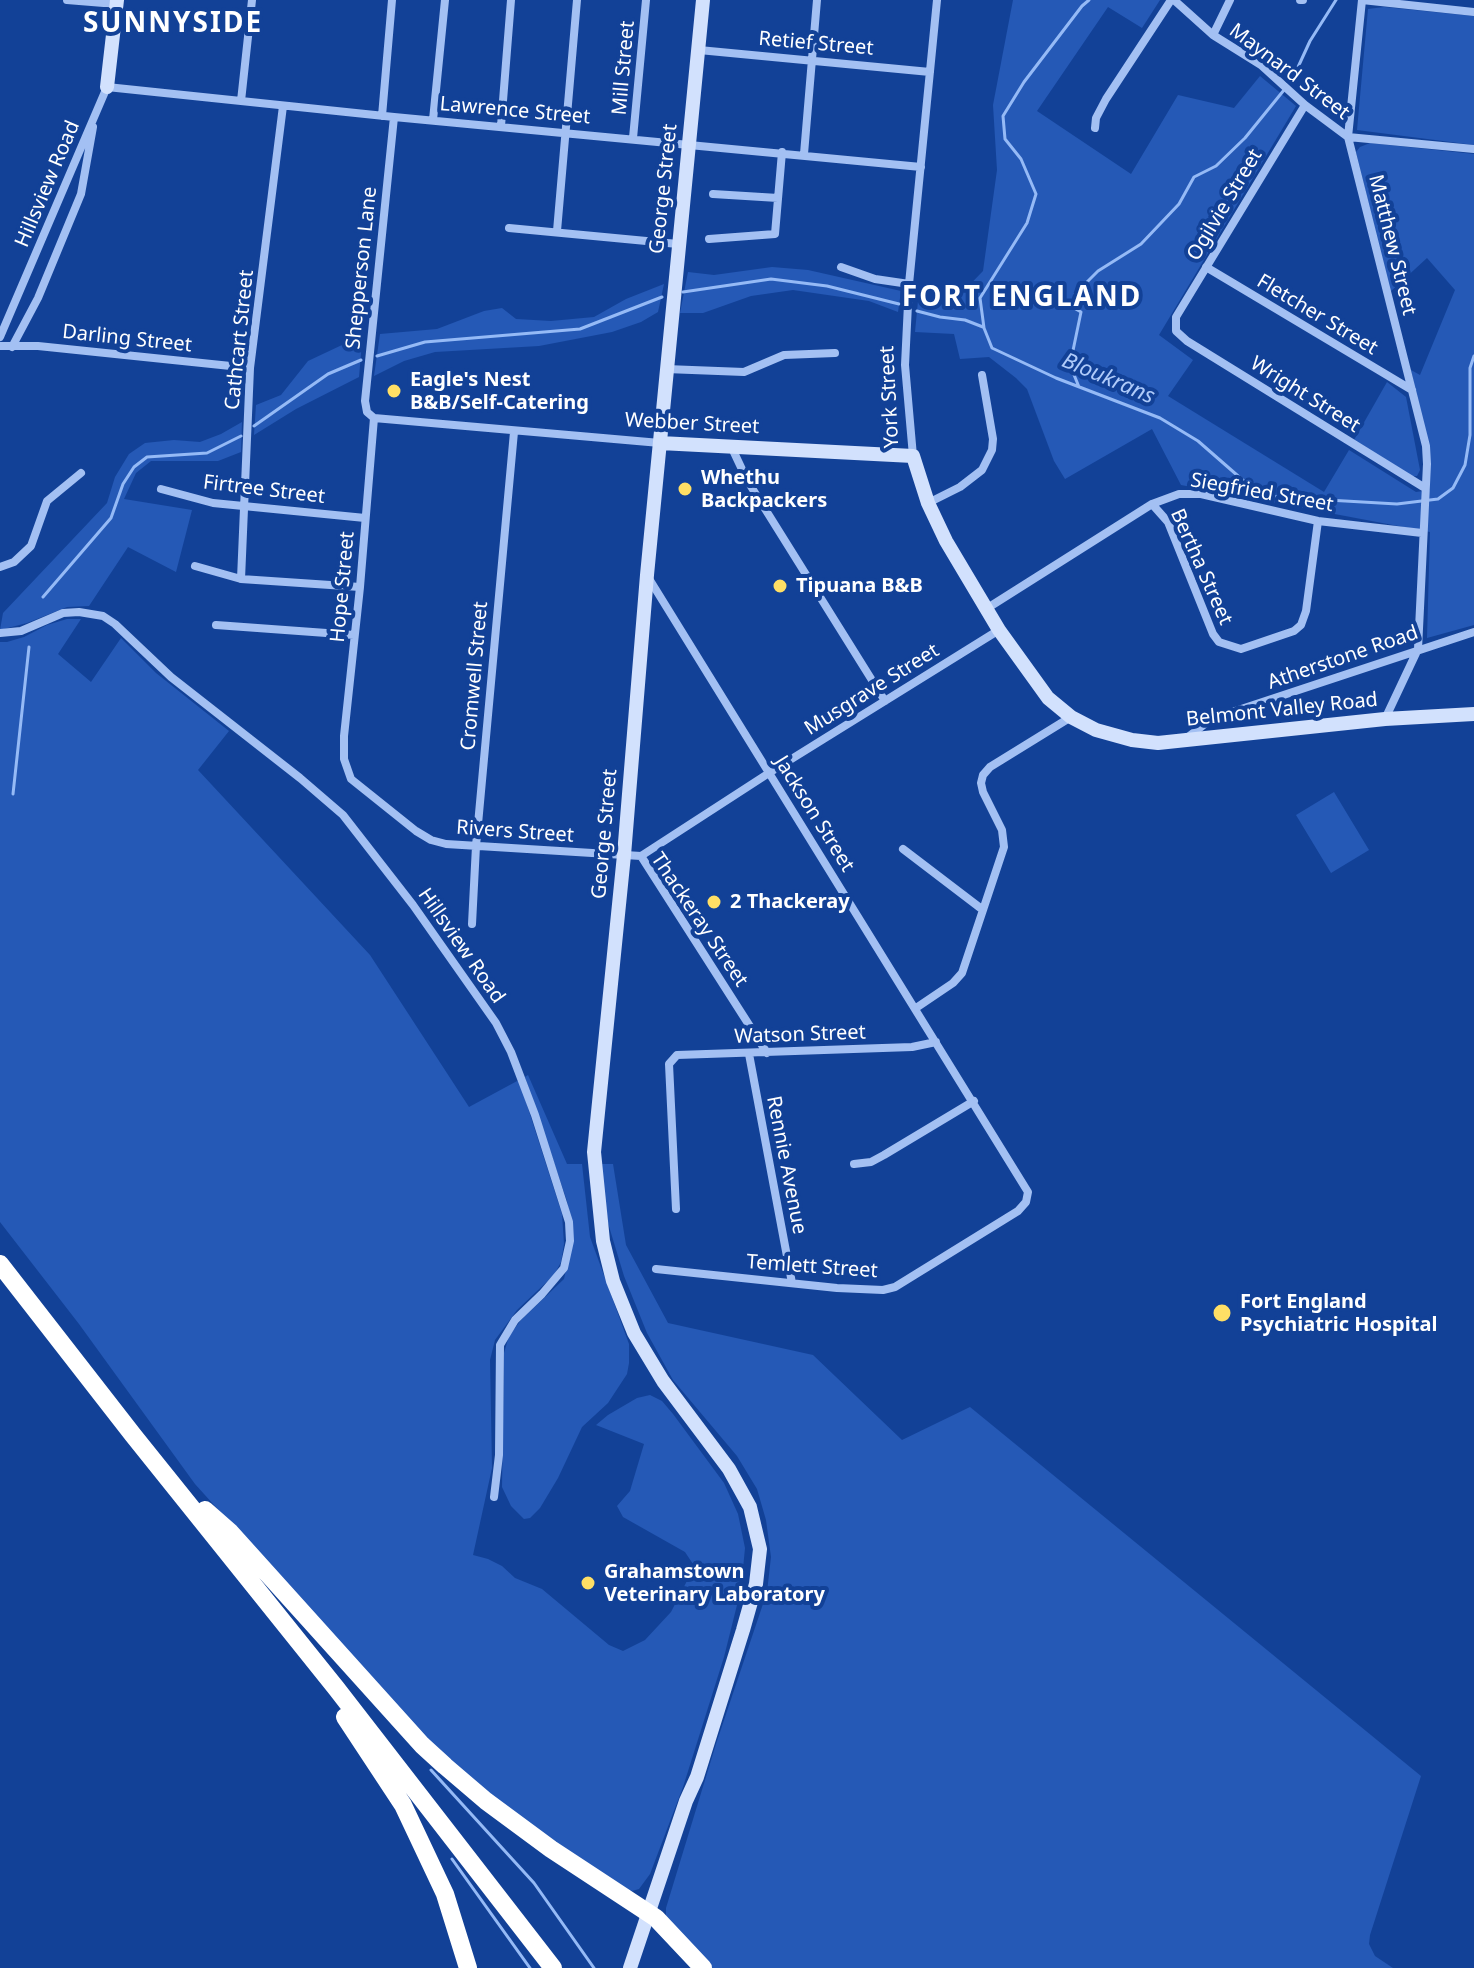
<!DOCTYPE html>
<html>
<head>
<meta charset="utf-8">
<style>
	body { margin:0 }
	canvas { display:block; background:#124197 }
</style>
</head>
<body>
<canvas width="1474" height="1968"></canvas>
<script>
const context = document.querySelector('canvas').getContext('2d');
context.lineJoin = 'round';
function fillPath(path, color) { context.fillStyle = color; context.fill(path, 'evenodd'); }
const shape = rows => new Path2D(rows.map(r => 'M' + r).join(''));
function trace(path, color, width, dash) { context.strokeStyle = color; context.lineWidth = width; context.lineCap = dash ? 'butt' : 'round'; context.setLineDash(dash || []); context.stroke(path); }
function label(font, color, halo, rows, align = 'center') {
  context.font = font + ' "Noto Sans",sans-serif'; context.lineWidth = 8; context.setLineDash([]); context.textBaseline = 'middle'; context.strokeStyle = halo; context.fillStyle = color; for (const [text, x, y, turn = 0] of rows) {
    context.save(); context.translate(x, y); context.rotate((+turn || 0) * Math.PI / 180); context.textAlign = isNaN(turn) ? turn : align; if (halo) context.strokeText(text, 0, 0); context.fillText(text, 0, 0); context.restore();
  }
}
fillPath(shape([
	[1013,0,1160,0,1142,28,1108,7,1037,111,1131,174,1178,95,1234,108,1260,76,1296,106,1159,335,1193,360,1168,396,1324,492,1349,450,1416,492,1430,490,1429,452,1411,370,1420,375,1455,290,1427,258,1390,292,1356,152,1360,147,1370,143,1474,154,1474,625,1427,638,1430,532,1181,485,1152,429,1065,479,1054,461,1027,389,1016,378,989,357,960,359,954,334,915,332,918,301,955,300,983,271,997,170,993,105],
	[1384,7,1474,16,1474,145,1357,130,1368,9],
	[772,267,808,270,901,291,898,312,869,301,793,290,751,296,703,313,680,313,688,272,714,275],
	[664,284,658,312,641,322,612,332,539,346,435,352,404,361,374,376,380,334,437,329,484,311,502,308,516,319,551,321,594,317,626,299],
	[362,342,359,377,296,409,254,435,256,405,281,395,308,361,342,345],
	[1387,382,1406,397,1420,470,1417,476,1412,476,1354,440],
	[242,422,241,452,218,461,151,461,136,473,124,499,192,510,176,572,128,547,89,606,67,607,27,623,0,630,3,613,107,503,115,477,129,454,145,443,174,440,200,442,221,434],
	[67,619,81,619,58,654,91,682,121,638,156,673,229,731,198,770,370,955,469,1107,519,1080,562,1214,564,1244,561,1262,554,1275,517,1310,495,1340,490,1360,492,1468,473,1555,488,1559,502,1566,515,1578,542,1589,609,1645,623,1651,645,1640,671,1612,690,1575,693,1564,685,1552,623,1517,617,1506,630,1491,644,1444,596,1425,608,1415,637,1398,650,1395,662,1401,673,1414,724,1483,738,1514,745,1548,741,1589,724,1657,683,1787,650,1874,639,1889,632,1891,620,1887,480,1788,427,1741,195,1484,79,1324,0,1222,0,642,7,642,24,637,47,625],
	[1334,792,1369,850,1331,873,1296,815],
	[528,1075,567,1164,582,1164,590,1237,629,1344,629,1363,627,1374,608,1403,582,1427,558,1478,540,1508,530,1518,524,1519,511,1506,502,1487,504,1353,509,1336,521,1320,564,1279,573,1239,567,1201,525,1077],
	[600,1164,613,1164,626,1245,668,1323,813,1355,902,1440,970,1407,1421,1776,1370,1935,1369,1944,1375,1956,1393,1968,709,1968,666,1916,666,1908,716,1744,767,1592,771,1557,766,1520,757,1489,737,1456,673,1380,647,1333,624,1276,608,1223]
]), '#2559b6');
trace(shape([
	[1089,0,1082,6,1024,82,1003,116,1005,139,1021,159,1036,194,1027,223,980,298,984,328,992,348,1056,378,1160,418,1198,441,1253,489,1276,497,1397,504,1438,499,1453,488,1465,465,1470,435,1470,368,1474,356],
	[1293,78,1310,41,1336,0],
	[683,292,771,279,827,286,899,304],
	[917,311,940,317,965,320,983,327],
	[377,356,425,342,580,329,662,297],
	[1079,387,1070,365,1081,312,1074,308,1075,294,1098,271,1141,244,1179,204,1194,177,1216,166,1245,138,1284,90],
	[254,426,328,374,361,360],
	[43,597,111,518,123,484,134,467,147,457,207,453,241,436],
	[13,794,29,647],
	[431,1770,534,1883,594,1968],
	[452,1859,530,1968]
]), '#95baf6', 3);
trace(shape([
	[67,0,116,4],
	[1174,0,1213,35,1261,65,1305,105,1348,137,1474,149],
	[1300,0,1303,0],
	[1362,0,1348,137,1426,446,1427,464,1418,649,1385,719],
	[1362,0,1474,12],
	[1213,35,1230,0],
	[699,50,930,72],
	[241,101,252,0],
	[1305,105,1176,317,1176,331,1187,341,1425,488],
	[382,116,392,0],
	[433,120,445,0],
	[501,126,511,0],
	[1095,128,1096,118,1106,99,1171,0],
	[633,138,646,0],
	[804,154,817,0],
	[713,194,778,198],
	[509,228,678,244],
	[557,231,577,0],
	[709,239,775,234,782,152],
	[841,267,875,279,909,284],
	[1206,267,1412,390],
	[0,337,107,87,394,117,921,167],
	[0,346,38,346,250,368],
	[12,347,38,298,81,194,93,127],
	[666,369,744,372,784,355,835,353],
	[374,418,360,587,344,736,344,759,351,779,416,831,431,840,446,844,641,856],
	[374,418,367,412,365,401,394,117],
	[374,418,660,443],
	[731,446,747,480,885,701],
	[913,456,905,365,909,284,937,0],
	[161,489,213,503,365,518],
	[928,503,960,487,982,470,992,450,993,439,982,375],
	[1152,504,1168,522,1213,634,1219,642,1241,649,1294,631,1301,625,1306,611,1318,521],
	[195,566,241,579,360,587],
	[0,567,14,562,31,546,47,501,81,473],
	[648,577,1028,1192,1026,1202,1018,1211,895,1287,883,1290,837,1288,656,1269],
	[241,579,250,368,283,106],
	[986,609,1152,504,1179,494,1201,494,1318,521,1422,533],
	[216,625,354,635],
	[0,633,21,631,63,613,79,612,103,616,115,624,171,677,300,778,343,815,413,905,496,1023,511,1052,535,1115,569,1222,570,1241,564,1268,542,1294,515,1320,500,1345,499,1455,494,1497],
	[1187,738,1211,719,1474,632],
	[903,849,983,910],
	[641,856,769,773,999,630],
	[641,856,767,1053],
	[472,924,476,846,514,432],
	[916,1008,953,983,962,973,1004,847,1002,830,983,792,981,783,983,775,990,767,1071,717],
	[749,1054,792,1283],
	[854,1164,871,1162,884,1155,974,1101],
	[676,1209,669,1064,677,1055,912,1047,936,1042]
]), '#a3c0f3', 8);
trace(shape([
	[107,87,117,0],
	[660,443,913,456,928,503,946,541,999,630,1048,698,1071,717,1096,730,1132,740,1158,743,1385,719,1474,714],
	[630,1968,686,1801,697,1777,743,1630,756,1584,760,1549,750,1507,729,1469,663,1381,634,1333,613,1281,603,1241,594,1152,624,855,647,575,703,0]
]), '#d2e1fd', 14);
trace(shape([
	[0,1264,133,1435,336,1688,553,1968],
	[205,1510,230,1532,422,1745,445,1766,486,1801,551,1849,656,1918,703,1968],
	[345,1717,403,1805,445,1894,468,1968]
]), '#fff', 18);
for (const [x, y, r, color] of [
	[394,391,8,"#ffdf65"],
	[685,489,8,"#ffdf65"],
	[780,586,8,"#ffdf65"],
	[714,902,8,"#ffdf65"],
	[1222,1313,10,"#ffdf65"],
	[588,1583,8,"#ffdf65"]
]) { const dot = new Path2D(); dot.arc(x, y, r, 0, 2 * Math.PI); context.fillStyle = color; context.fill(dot); trace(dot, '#124197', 3); }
label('20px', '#fff', '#124197', [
	["Retief Street",816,44,5],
	["Mill Street",624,68,-85],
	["Maynard Street",1289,72,37],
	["Lawrence Street",515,111,5],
	["Hillsview Road",48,184,-67],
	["George Street",664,189,-84],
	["Ogilvie Street",1225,205,-59],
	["Matthew Street",1392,245,76],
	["Shepperson Lane",362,268,-84],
	["Fletcher Street",1317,315,31],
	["Darling Street",127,339,6],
	["Cathcart Street",240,340,-84],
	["Wright Street",1305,395,32],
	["York Street",890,397,-93],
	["Webber Street",692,424,3],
	["Firtree Street",264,490,7],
	["Siegfried Street",1262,493,10],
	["Bertha Street",1201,567,66],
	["Hope Street",343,587,-85],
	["Atherstone Road",1343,658,-19],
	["Cromwell Street",475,676,-85],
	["Musgrave Street",872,690,-32],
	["Belmont Valley Road",1282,710,-6],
	["Jackson Street",814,814,58],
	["Rivers Street",515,832,4],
	["George Street",605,834,-85],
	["Thackeray Street",699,920,56],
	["Hillsview Road",461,946,55],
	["Watson Street",800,1035,-2],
	["Rennie Avenue",786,1165,79],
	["Temlett Street",812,1267,4]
]);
label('bold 20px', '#fff', '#124197', [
	["Eagle's Nest",410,380],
	["B&B/Self-Catering",410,403],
	["Whethu",701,478],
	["Backpackers",701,501],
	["Tipuana B&B",796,586],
	["2 Thackeray",730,902],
	["Fort England",1240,1302],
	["Psychiatric Hospital",1240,1325],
	["Grahamstown",604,1572],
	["Veterinary Laboratory",604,1595]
], 'left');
label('italic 22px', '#afcbfa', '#124197', [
	["Bloukrans",1108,379,23]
]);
context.letterSpacing = '2px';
label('bold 28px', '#fff', '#124197', [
	["SUNNYSIDE",173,24],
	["FORT ENGLAND",1022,298]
]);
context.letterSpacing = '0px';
</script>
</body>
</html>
